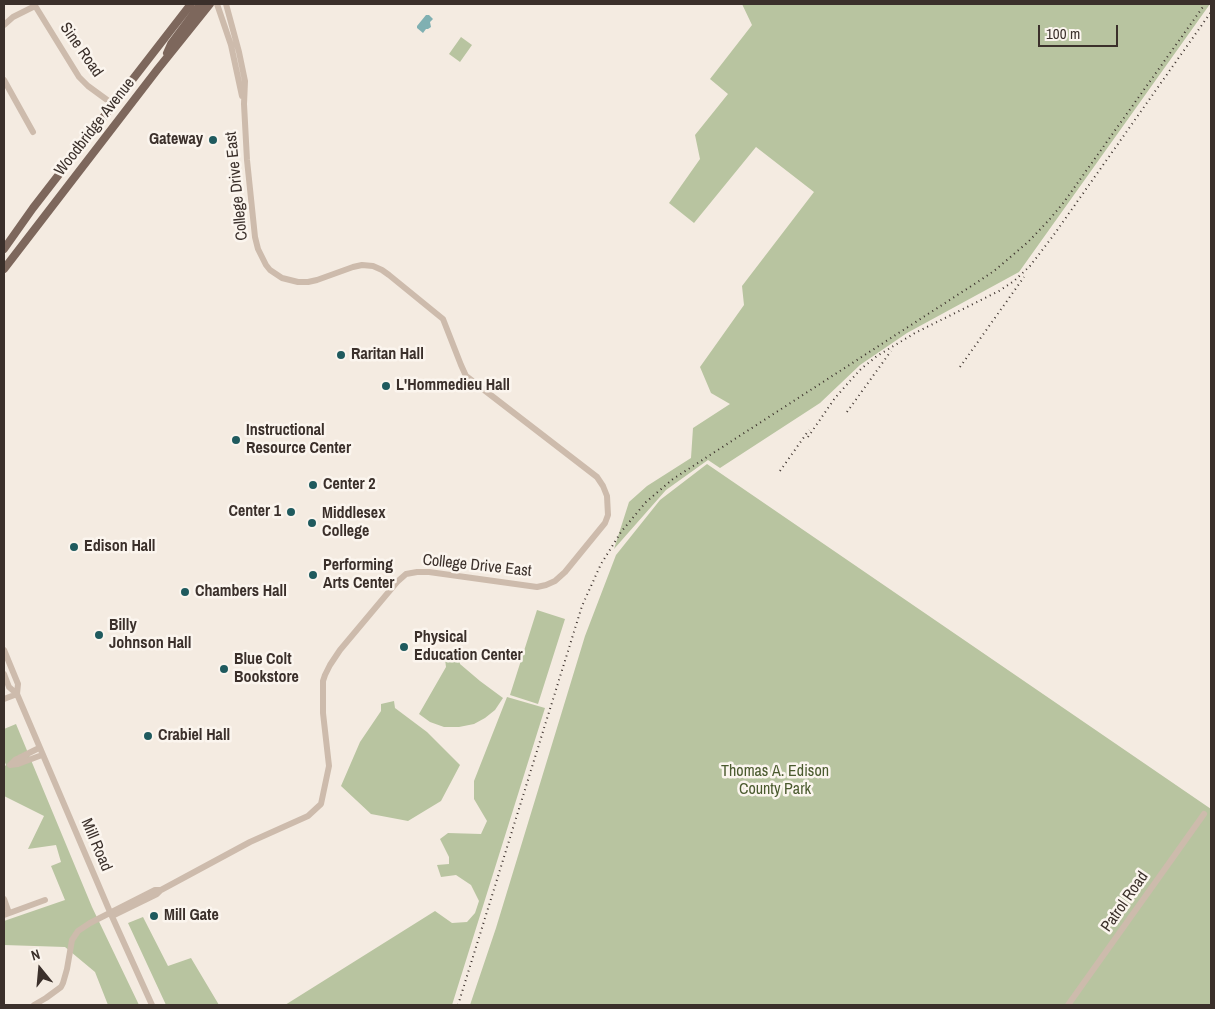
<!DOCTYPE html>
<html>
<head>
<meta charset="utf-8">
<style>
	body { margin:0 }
	#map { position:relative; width:1215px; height:1009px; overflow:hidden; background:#f4ebe1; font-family:"Archivo Narrow",sans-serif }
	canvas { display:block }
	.frame { position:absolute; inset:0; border:5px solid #3b302b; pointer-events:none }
	.north { position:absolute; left:15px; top:944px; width:50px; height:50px; -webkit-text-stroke:4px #fbf5ee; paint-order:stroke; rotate:343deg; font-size:14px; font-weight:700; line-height:20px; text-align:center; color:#3b302b }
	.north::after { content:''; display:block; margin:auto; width:18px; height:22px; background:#3b302b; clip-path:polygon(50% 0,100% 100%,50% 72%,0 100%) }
	.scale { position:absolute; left:1038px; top:25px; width:80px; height:22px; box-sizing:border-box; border:2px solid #3b302b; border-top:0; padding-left:6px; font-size:15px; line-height:18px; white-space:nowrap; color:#3b302b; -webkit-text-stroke:4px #fbf5ee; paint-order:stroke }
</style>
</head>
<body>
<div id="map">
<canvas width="1215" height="1009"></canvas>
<div class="frame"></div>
<div class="north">N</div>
<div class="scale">100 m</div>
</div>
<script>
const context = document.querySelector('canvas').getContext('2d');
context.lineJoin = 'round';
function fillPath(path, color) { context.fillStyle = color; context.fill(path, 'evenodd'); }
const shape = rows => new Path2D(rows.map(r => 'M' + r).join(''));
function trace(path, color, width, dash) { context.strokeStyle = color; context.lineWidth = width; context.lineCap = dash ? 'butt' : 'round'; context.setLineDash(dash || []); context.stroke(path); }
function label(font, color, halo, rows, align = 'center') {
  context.font = font + ' "Archivo Narrow",sans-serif'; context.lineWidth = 5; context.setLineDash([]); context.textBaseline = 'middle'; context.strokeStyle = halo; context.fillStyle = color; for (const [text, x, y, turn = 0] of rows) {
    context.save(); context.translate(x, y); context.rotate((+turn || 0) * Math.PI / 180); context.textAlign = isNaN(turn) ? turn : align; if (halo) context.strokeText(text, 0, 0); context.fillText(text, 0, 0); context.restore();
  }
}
fillPath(shape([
	[742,4,1210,4,1019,272,907,333,860,365,820,403,720,468,708,460,666,490,614,549,629,502,647,486,691,458,693,428,730,404,711,393,700,367,744,305,742,286,814,192,756,147,694,223,669,203,700,159,695,135,728,94,710,79,752,25],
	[461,37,472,45,460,62,449,54],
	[707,464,1211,809,1211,1005,470,1005,496,928,585,636,616,555,660,500],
	[537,610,565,619,538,704,510,695],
	[459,657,460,664,480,681,503,698,495,710,485,718,474,724,459,727,444,727,430,722,419,714,446,667,445,659],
	[507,697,545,708,452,1005,285,1005,435,911,452,923,467,922,475,913,479,901,471,885,456,875,441,877,437,865,449,864,449,857,440,839,448,833,481,834,487,821,474,799,474,781],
	[394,701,395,708,427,732,460,765,441,801,408,821,371,814,341,786,360,742,381,711,381,704],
	[16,724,92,907,139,1005,108,1005,95,972,65,947,4,945,4,921,65,900,51,866,61,862,56,845,28,849,44,816,4,796,4,767,6,765,4,760,4,729],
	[143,917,168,966,191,958,219,1005,166,1005,128,923]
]), '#b8c4a0');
fillPath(shape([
	[426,15,429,15,433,19,430,22,431,27,428,29,426,29,423,33,417,28,417,26]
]), '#7fb0b2');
trace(shape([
	[34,4,79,77,88,86,114,105],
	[217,4,231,45,242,96],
	[4,25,13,17,35,6],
	[4,80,33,132],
	[4,650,18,684,17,694],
	[4,674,9,687,17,694,110,912,152,1005],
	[4,699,17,694],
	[39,748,15,760,10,765,18,764,42,755],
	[4,899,9,913],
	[4,915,45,900],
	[112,916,157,894,161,890],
	[34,1005,46,998,61,987,63,983,67,969,72,940,78,931,90,923,155,890,161,890,250,842,308,816,321,804,329,766,323,713,323,681,325,675,330,665,340,650,397,582,406,574,417,572,429,572,537,587,546,585,555,581,565,572,605,523,608,515,607,496,603,486,597,477,466,376,461,365,443,319,389,275,382,270,373,266,362,265,353,267,317,280,308,282,298,282,282,278,270,270,266,265,258,249,255,237,247,160,244,104,245,81,239,52,226,4],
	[1068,1005,1204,814]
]), '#cdbbac', 6);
trace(shape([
	[167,53,171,44,201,4],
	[4,249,33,208,191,4],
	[4,269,157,70,210,4]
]), '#7d675c', 8);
trace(shape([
	[960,367,1024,277],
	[847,412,891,351],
	[808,437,835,398,849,382,861,369,877,356,915,333,999,291,1014,281,1030,266,1053,236,1211,12],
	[780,471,809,430],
	[458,1005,582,606,601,564,621,532,646,502,673,479,976,283,994,271,1028,242,1049,220,1064,202,1205,4]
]), '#3b302b', 2, [1, 4]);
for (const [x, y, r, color] of [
	[213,140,5,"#1f5a5e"],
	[341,355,5,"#1f5a5e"],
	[386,386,5,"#1f5a5e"],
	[236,440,5,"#1f5a5e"],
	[313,485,5,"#1f5a5e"],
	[291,512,5,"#1f5a5e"],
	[312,523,5,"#1f5a5e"],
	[74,547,5,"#1f5a5e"],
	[313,575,5,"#1f5a5e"],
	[185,592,5,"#1f5a5e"],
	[99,635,5,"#1f5a5e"],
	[404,647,5,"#1f5a5e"],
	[224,669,5,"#1f5a5e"],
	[148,736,5,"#1f5a5e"],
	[154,916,5,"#1f5a5e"]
]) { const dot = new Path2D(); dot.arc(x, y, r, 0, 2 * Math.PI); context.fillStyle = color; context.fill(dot); trace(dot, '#fbf5ee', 2); }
label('16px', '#3b302b', '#fbf5ee', [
	["Sine Road",81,50,55],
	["Woodbridge Avenue",95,127,-52],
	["College Drive East",237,186,-96],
	["College Drive East",477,566,6],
	["Mill Road",96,845,67],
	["Patrol Road",1125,902,-55]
]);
label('bold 16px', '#3b302b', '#fbf5ee', [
	["Gateway",203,140,"right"],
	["Raritan Hall",351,355],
	["L'Hommedieu Hall",396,386],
	["Instructional",246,431],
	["Resource Center",246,449],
	["Center 2",323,485],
	["Center 1",281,512,"right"],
	["Middlesex",322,514],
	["College",322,532],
	["Edison Hall",84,547],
	["Performing",323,566],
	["Arts Center",323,584],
	["Chambers Hall",195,592],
	["Billy",109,626],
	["Johnson Hall",109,644],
	["Physical",414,638],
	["Education Center",414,656],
	["Blue Colt",234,660],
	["Bookstore",234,678],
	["Crabiel Hall",158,736],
	["Mill Gate",164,916]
], 'left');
label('16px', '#4a5a2e', '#fbf5ee', [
	["Thomas A. Edison",775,772],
	["County Park",775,790]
]);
</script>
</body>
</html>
